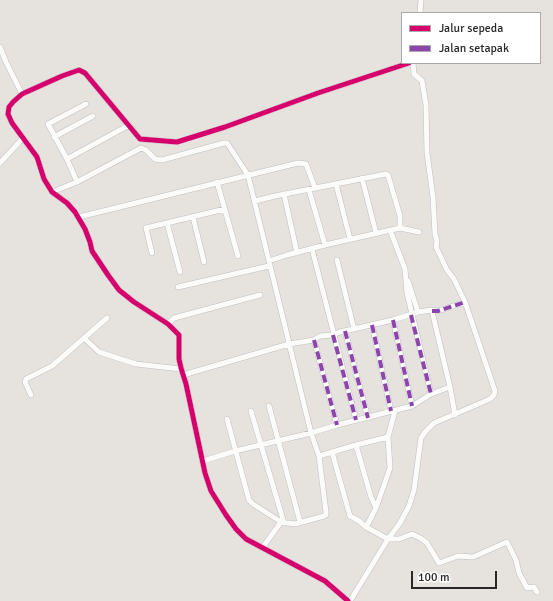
<!DOCTYPE html>
<html>
<head>
<meta charset="utf-8">
<style>
	body { margin:0 }
	#map { position:relative; width:553px; height:601px; overflow:hidden; background:#e6e3df; font-family:Signika,sans-serif }
	canvas { display:block }
	.legend { position:absolute; left:401px; top:12px; width:140px; height:52px; box-sizing:border-box; background:#fff; border:1px solid #a9a9a9; margin:0; padding:5px 7px; list-style:none; font-size:12px; color:#282828 }
	.legend li { display:flex; align-items:center; gap:8px; height:20px }
	.legend b { width:20px; border:1px solid #a9a9a9 }
	.scale { position:absolute; left:411px; top:571px; width:86px; height:18px; box-sizing:border-box; border:2px solid #282828; border-top:0; padding-left:5px; font-size:12px; line-height:14px; white-space:nowrap; color:#282828; -webkit-text-stroke:3px #fff; paint-order:stroke }
</style>
</head>
<body>
<div id="map">
<canvas width="553" height="601"></canvas>
<ul class="legend">
<li><b style="height:5px;background:#d6006c"></b>Jalur sepeda</li>
<li><b style="height:5px;background:#8e44ad"></b>Jalan setapak</li>
</ul>
<div class="scale">100 m</div>
</div>
<script>
const context = document.querySelector('canvas').getContext('2d');
context.lineJoin = 'round';
const shape = rows => new Path2D(rows.map(r => 'M' + r).join(''));
function trace(path, color, width, dash) { context.strokeStyle = color; context.lineWidth = width; context.lineCap = dash ? 'butt' : 'round'; context.setLineDash(dash || []); context.stroke(path); }
const street = shape([
	[420,13,421,0],
	[0,47,6,62,22,94],
	[54,137,93,116],
	[67,159,129,125],
	[0,163,23,138],
	[362,178,376,233],
	[77,182,67,159,48,124,86,104],
	[217,182,238,256],
	[336,184,350,239],
	[309,190,325,245],
	[52,192,77,182,141,148,146,150,155,159,162,160,224,143,227,143,248,175,311,433,319,456,326,512,326,515,324,516,295,524,281,522,263,547],
	[284,194,297,253],
	[255,201,275,196,386,174,388,175,400,216,400,228],
	[79,217,298,163,306,164,315,188],
	[193,217,204,262],
	[167,223,180,272],
	[390,230,405,269,407,293,431,394],
	[312,249,356,420],
	[152,253,146,228,225,209],
	[337,260,354,329],
	[269,261,287,255,325,245,400,228,419,232],
	[408,281,418,312],
	[178,287,269,266],
	[432,311,450,387],
	[393,320,412,406],
	[168,324,174,318,260,295],
	[372,325,391,411],
	[345,331,368,418],
	[84,338,99,352,136,364,181,369],
	[314,340,337,425],
	[183,375,289,344,314,340,320,336,333,335,340,332,393,320,418,312,432,310,438,311,465,302],
	[31,395,25,382,26,379,52,366,107,318],
	[269,406,300,522],
	[251,411,284,523],
	[227,419,249,500,253,504,281,522],
	[356,445,371,497,376,508],
	[332,452,350,516,359,521,366,527,388,539,399,539,412,534,422,539,427,543,439,563,458,556,473,557,507,542,516,560,519,573,527,588,534,587,537,592],
	[319,456,356,445,388,437],
	[203,461,235,451,311,433,337,425,412,406,431,394,450,387,455,415],
	[366,527,376,508,390,468,388,437,395,411],
	[348,601,325,581,246,539,236,529,226,515,211,491,205,473,186,384,181,368,179,359,179,335,168,324,134,302,119,290,108,275,92,251,90,242,85,229,75,212,67,203,52,192,44,179,37,157,12,123,8,114,9,107,13,102,22,94,62,76,79,70,85,73,140,139,177,142,225,127,318,93,409,63],
	[350,601,388,539,400,523,409,506,414,490,421,438,425,432,434,423,490,399,494,395,495,391,465,302,454,279,447,270,436,247,437,241,435,234,433,197,427,153,426,105,422,81,414,74,413,63]
]);
trace(street, '#c0bfc0', 6);
trace(street, '#fbfbfa', 5);
trace(shape([
	[432,311,438,311,465,302],
	[411,315,431,394],
	[393,320,412,406],
	[372,325,391,411],
	[345,331,368,418],
	[333,335,356,420],
	[314,340,337,425]
]), '#8e44ad', 4, [8, 4]);
trace(shape([
	[348,601,325,581,246,539,236,529,226,515,211,491,205,473,186,384,181,368,179,359,179,335,168,324,134,302,119,290,108,275,92,251,90,242,85,229,75,212,67,203,52,192,44,179,37,157,12,123,8,114,9,107,13,102,22,94,62,76,79,70,85,73,140,139,177,142,225,127,318,93,409,63]
]), '#d6006c', 5);
</script>
</body>
</html>
